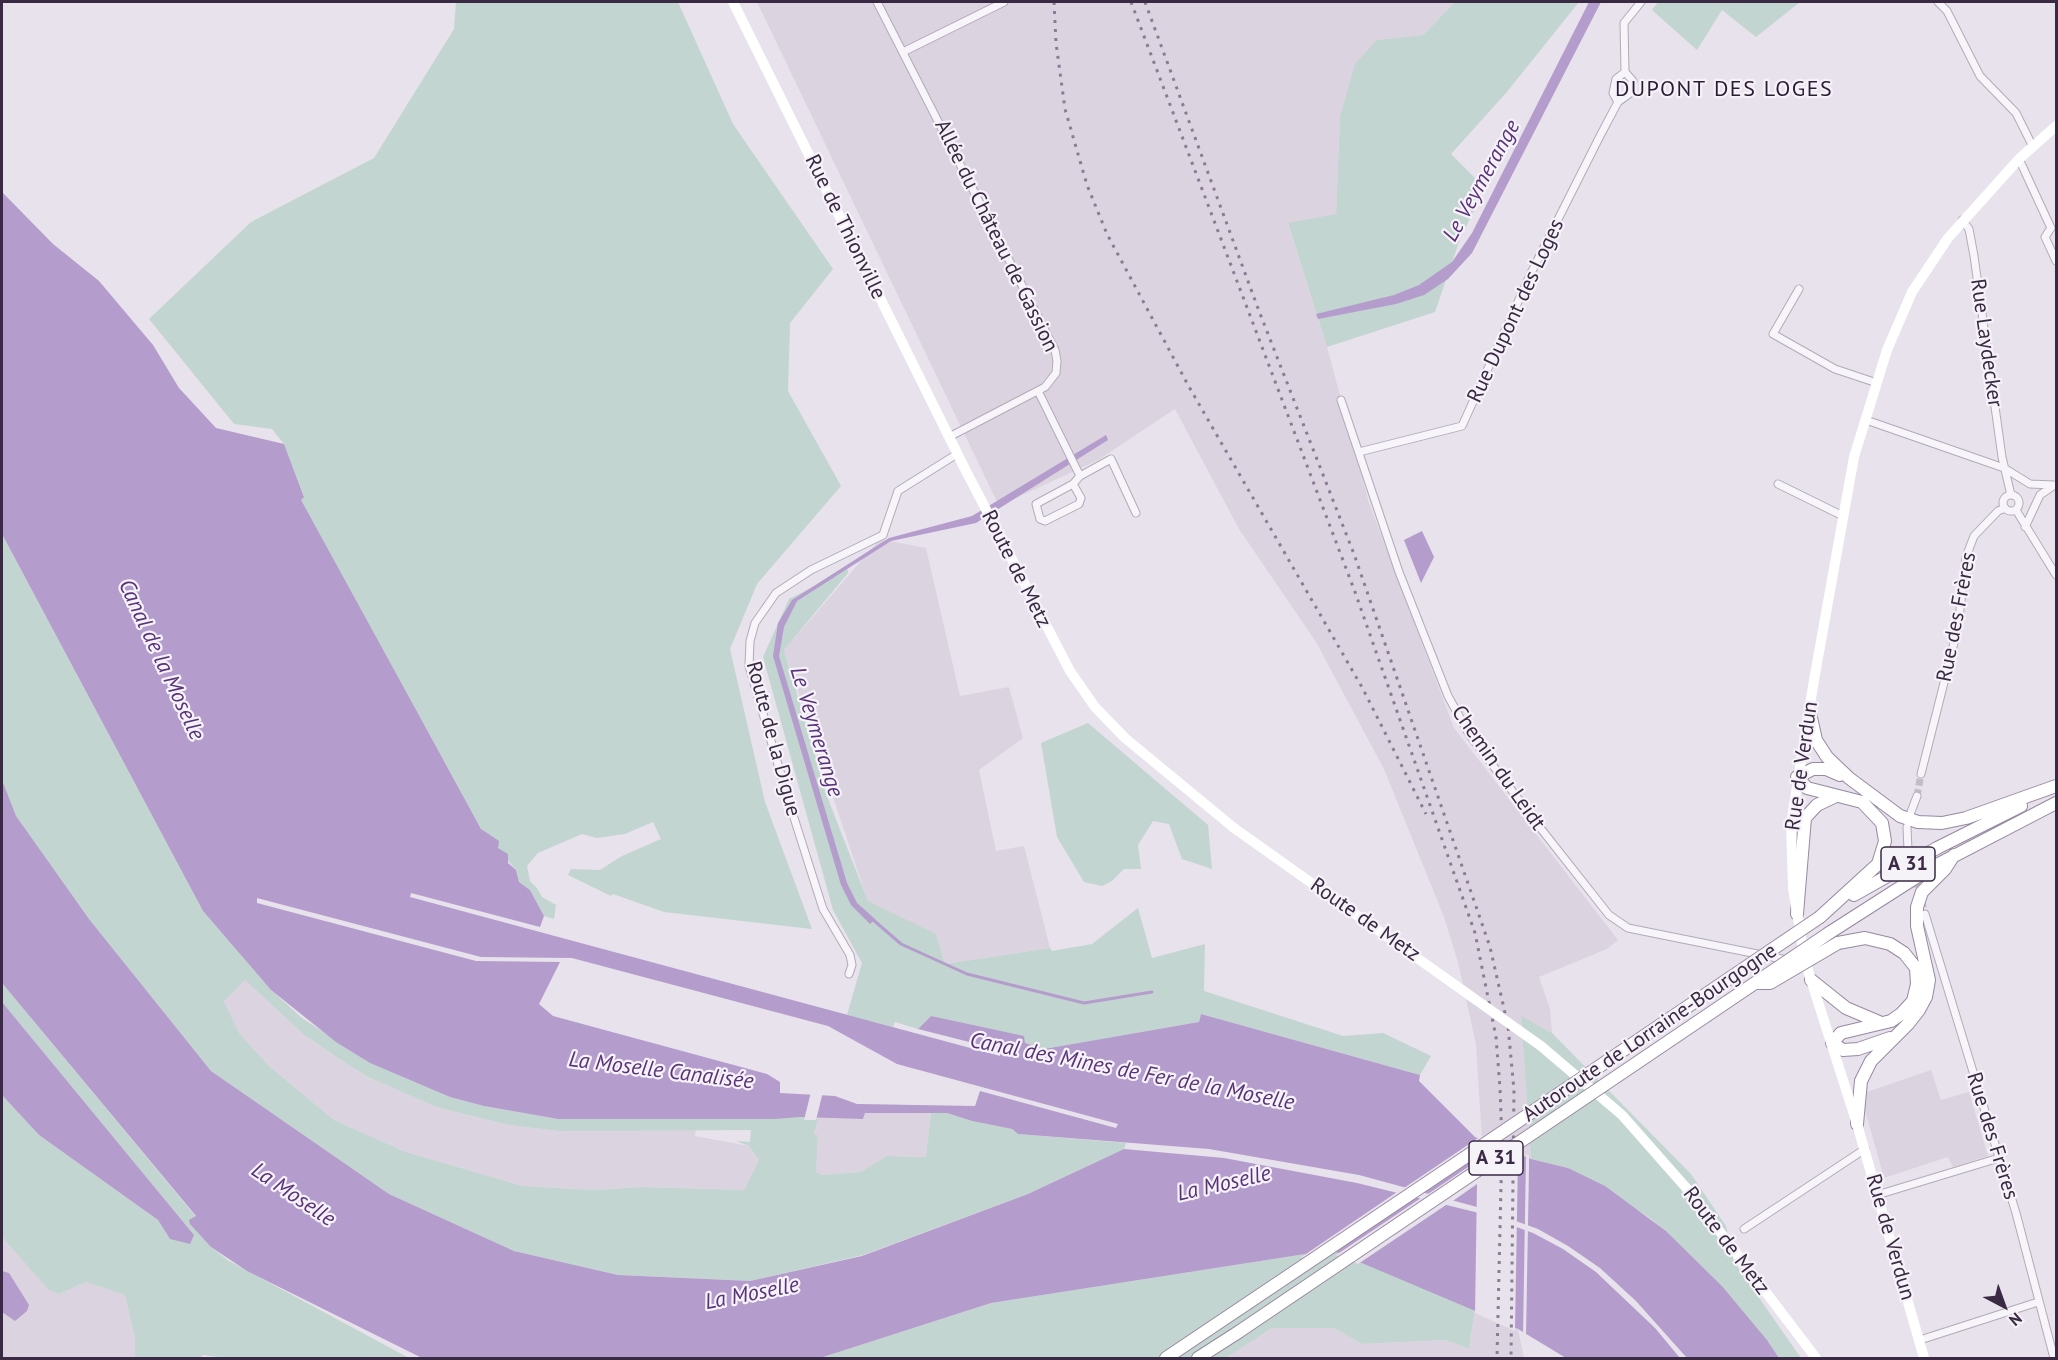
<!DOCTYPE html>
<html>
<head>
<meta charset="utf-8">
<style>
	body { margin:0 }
	#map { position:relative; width:2058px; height:1360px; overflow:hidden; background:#e7e2eb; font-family:"PT Sans",sans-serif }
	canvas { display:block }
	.frame { position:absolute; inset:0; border:3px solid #3a2943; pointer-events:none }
	.north { position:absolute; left:1974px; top:1276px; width:60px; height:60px; -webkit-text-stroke:4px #f5f2f8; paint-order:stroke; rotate:139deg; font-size:16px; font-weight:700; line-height:24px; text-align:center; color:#3a2943 }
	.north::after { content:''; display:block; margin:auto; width:21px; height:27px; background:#3a2943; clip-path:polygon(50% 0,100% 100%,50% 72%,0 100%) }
</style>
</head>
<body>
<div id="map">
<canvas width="2058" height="1360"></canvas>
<div class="frame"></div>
<div class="north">N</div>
</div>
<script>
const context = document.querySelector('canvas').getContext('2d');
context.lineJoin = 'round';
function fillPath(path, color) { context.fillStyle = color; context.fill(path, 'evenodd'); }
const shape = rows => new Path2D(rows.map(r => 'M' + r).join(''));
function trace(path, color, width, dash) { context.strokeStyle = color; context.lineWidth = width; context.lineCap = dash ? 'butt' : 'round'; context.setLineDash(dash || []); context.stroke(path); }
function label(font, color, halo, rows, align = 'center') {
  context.font = font + ' "PT Sans",sans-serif'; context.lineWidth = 4.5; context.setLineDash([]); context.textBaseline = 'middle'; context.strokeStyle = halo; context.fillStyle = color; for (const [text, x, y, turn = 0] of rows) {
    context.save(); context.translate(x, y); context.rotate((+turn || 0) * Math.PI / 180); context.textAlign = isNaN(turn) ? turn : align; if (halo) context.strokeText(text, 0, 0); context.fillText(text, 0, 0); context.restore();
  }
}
fillPath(shape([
	[757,2,1455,2,1423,35,1377,40,1340,117,1336,215,1288,224,1327,347,1369,503,1454,728,1618,940,1607,949,1539,977,1550,1009,1552,1033,1521,1017,1531,1159,1482,1140,1476,1045,1458,962,1444,917,1384,769,1316,642,1239,529,1175,409,1098,460,999,506],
	[880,539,926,548,960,696,1009,687,1023,738,979,770,996,851,1024,846,1050,948,945,964,936,934,868,902,784,650],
	[245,980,303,1034,338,1058,366,1076,436,1107,509,1125,558,1131,696,1129,695,1136,749,1146,759,1160,744,1190,641,1187,594,1190,523,1186,406,1152,334,1120,269,1066,239,1033,224,1001],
	[1931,1070,1941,1100,1969,1092,1988,1156,1953,1167,1948,1157,1884,1178,1865,1110,1864,1093],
	[865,1113,931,1113,926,1157,887,1156,860,1172,821,1175,816,1173,818,1135,814,1134,818,1117,863,1119],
	[2,1237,59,1294,86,1282,125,1295,135,1339,135,1358,2,1358],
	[1475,1309,1518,1329,1524,1358,1226,1358,1272,1328,1334,1328,1362,1344,1445,1340,1469,1349]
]), '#dbd4e0');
fillPath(shape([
	[456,2,678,2,733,124,833,269,790,323,788,391,841,486,757,584,730,649,765,802,812,929,664,912,613,894,611,896,568,875,571,869,600,870,622,856,661,839,653,822,625,834,597,838,582,834,538,853,527,866,530,881,537,888,542,897,556,905,554,919,544,916,530,890,519,882,516,870,481,829,426,728,300,500,304,496,284,444,272,429,234,424,149,319,251,222,374,158,454,29],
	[1455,2,1579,2,1506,93,1451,154,1485,188,1460,239,1435,312,1327,347,1288,223,1336,214,1340,117,1355,64,1377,40,1423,35],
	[1658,2,1800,2,1756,37,1722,10,1697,50,1652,10],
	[2,534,203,911,271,990,302,1018,370,1063,450,1097,484,1106,558,1119,818,1117,814,1134,818,1135,816,1172,822,1175,860,1172,887,1156,926,1157,931,1113,947,1113,972,1121,1012,1129,1018,1134,1126,1143,1124,1149,1028,1194,863,1255,750,1281,618,1275,514,1251,389,1194,211,1071,89,919,15,816,2,780],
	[245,980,303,1034,338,1058,366,1076,436,1107,509,1125,558,1131,751,1130,750,1142,736,1141,749,1146,759,1160,744,1190,641,1187,594,1190,523,1186,406,1152,334,1120,269,1066,239,1033,224,1001],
	[848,569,848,573,784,650,828,799,868,901,936,934,945,964,1050,948,1052,951,1092,944,1138,908,1152,958,1205,944,1204,991,1343,1036,1383,1033,1431,1056,1420,1075,1201,1014,1199,1022,1193,1023,1044,1049,931,1016,918,1029,895,1022,893,1027,847,1015,862,963,833,910,763,657,789,599],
	[1088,723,1208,825,1212,869,1182,859,1169,824,1153,821,1138,845,1141,869,1124,869,1112,881,1102,886,1084,882,1057,837,1041,743],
	[2,983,196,1217,211,1247,229,1261,409,1358,225,1358,203,1355,200,1358,135,1358,135,1339,125,1295,86,1282,59,1294,49,1290,2,1237,2,1095,39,1135,158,1220,170,1239,194,1235,2,1002],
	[1521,1016,1552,1033,1691,1174,1726,1226,1734,1262,1801,1358,1779,1358,1767,1340,1722,1286,1666,1231,1647,1216,1568,1168,1531,1159],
	[1331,1250,1475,1309,1469,1349,1445,1340,1362,1344,1334,1328,1272,1328,1226,1358,820,1358,991,1303]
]), '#c3d5d0');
fillPath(shape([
	[1589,2,1601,2,1472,253,1448,279,1424,295,1396,304,1318,319,1316,314,1394,295,1419,285,1452,262,1472,233],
	[2,192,53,244,99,281,153,345,179,388,216,428,284,444,304,497,301,500,426,728,481,829,499,841,498,848,508,854,508,863,516,870,519,882,530,890,544,916,540,927,411,893,410,897,1000,1056,1001,1050,918,1029,931,1016,1024,1036,1025,1043,1044,1049,1193,1023,1199,1022,1201,1014,1420,1075,1419,1081,1475,1137,1531,1159,1568,1168,1605,1186,1666,1231,1722,1286,1767,1340,1779,1358,1687,1358,1636,1301,1600,1268,1568,1246,1538,1229,1477,1207,1359,1175,1209,1149,1018,1134,1012,1129,972,1121,947,1113,865,1113,863,1119,801,1117,774,1119,558,1119,484,1106,450,1097,370,1063,336,1042,271,990,203,911,2,534],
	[257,898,481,957,572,958,828,1026,897,1064,1118,1124,1116,1128,980,1091,975,1106,857,1104,835,1096,780,1093,780,1082,767,1074,553,1016,539,1004,560,962,476,961,257,903],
	[1106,435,1108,440,976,523,891,541,797,601,784,627,779,656,847,883,857,903,875,919,870,924,851,905,841,885,773,656,778,623,792,600,889,538,972,516],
	[1422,531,1434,557,1421,583,1404,540],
	[2,780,16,816,89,919,211,1071,389,1194,514,1251,618,1275,750,1281,862,1256,1028,1194,1124,1149,1224,1158,1357,1183,1475,1212,1533,1233,1563,1249,1596,1272,1655,1328,1680,1358,1566,1358,1518,1329,1331,1250,991,1303,820,1358,422,1358,247,1271,211,1247,190,1224,189,1220,196,1216,2,983],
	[2,1002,194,1235,190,1244,170,1239,158,1220,39,1135,2,1095],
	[2,1271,9,1273,29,1305,27,1311,15,1321,2,1312]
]), '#b49ccc');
fillPath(shape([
	[811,1092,823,1092,816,1120,804,1120],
	[1481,1136,1524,1153,1518,1157,1515,1331,1475,1313,1477,1184,1450,1203,1425,1196,1477,1161,1477,1157,1420,1195,1401,1190],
	[1526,1154,1529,1155,1529,1168,1526,1337,1523,1336],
	[1400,1190,1419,1195,1331,1253,1300,1258],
	[1424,1196,1449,1203,1358,1264,1336,1255]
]), '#e7e2eb');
trace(shape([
	[871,918,901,944,967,974,1084,1003,1152,992]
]), '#b49ccc', 3);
trace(shape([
	[1917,796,1921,774],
	[1908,850,1925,914]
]), '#c4bdc9', 7, [7, 3.5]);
const street = shape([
	[877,2,1055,350,1057,361,1056,373,1045,387,949,437],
	[1938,2,1947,11,1980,76,2016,113,2032,145],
	[903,52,1004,2],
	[1618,102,1613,93,1616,79,1625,72],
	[2019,159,2051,228,2045,237,2056,261],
	[1962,220,1969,229,1974,256,2002,457,2011,495],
	[1799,289,1773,334,1835,369,1877,383],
	[1038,391,1080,476,1111,459,1136,513],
	[1341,400,1399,572,1448,696,1469,734,1538,825,1609,915,1628,928,1787,960],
	[1866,420,2004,468,2030,484,2054,485],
	[1359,452,1462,426,1531,273,1600,136,1618,102,1629,94,1633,81,1625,72,1624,23,1641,2],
	[1073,484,1081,498,1079,504,1045,521,1040,519,1036,504,1073,484,1080,476],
	[1778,484,1843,516],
	'2003 503a8 8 0 1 1 16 0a8 8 0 1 1-16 0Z',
	[2016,510,2056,575],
	[2025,527,2040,495,2053,486],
	[1921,774,1958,627,1966,557,1974,536,1998,511,2005,508],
	[1911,812,1917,796],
	[1907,827,1908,850],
	[1925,914,2016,1213,2054,1358],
	[849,974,852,965,850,955,823,909,789,802,749,666,750,641,755,623,776,593,811,570,883,535,898,491,957,454],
	[1877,1195,1999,1158],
	[1744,1229,1865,1149],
	[1920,1340,2038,1302]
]);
const highway = shape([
	[1810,713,1816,740,1827,757,1849,778,1900,816,1918,822,1942,823,1966,818,2056,786],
	[1854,895,1937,848,2021,806],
	[1797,914,1805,818,1817,805,1836,796],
	[1820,917,1878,864,1885,841,1882,823,1862,802,1807,788,1797,777,1813,769,1826,769,1840,775],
	[1829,933,1929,869,2056,803],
	[1838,943,1865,938,1890,944,1904,953,1916,968,1917,984,1913,1001,1901,1014,1891,1021,1841,1033,1832,1043,1843,1050,1858,1049,1890,1038],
	[1811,980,1846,1008,1879,1022],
	[1857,1124,1861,1081,1871,1061,1908,1024,1919,1010,1926,997,1929,980,1917,926,1917,907,1922,892,1945,869,1954,855],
	[1166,1358,1464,1158],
	[1198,1358,1237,1333]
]);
trace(street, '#b3aab9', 9);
trace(highway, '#9889a2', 14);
trace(street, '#f7f5f9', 7);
trace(shape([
	[733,2,966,471,1070,671,1095,707,1125,738,1234,828],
	[1541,1046,1622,1115,1689,1191,1816,1358],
	[1924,1358,1857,1124,1805,961,1793,888,1791,824,1814,680,1854,457,1887,350,1912,292,1948,238,2019,159,2056,126]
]), '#fff', 10);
trace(highway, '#fff', 12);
trace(shape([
	[1054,2,1056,43,1065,109,1087,185,1107,234,1188,385,1363,689,1426,814],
	[1131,2,1355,592,1475,933,1496,1037,1500,1088,1502,1143,1497,1358],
	[1145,2,1259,311,1354,554,1490,947,1508,1026,1514,1090,1511,1358]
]), '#8b7b95', 3, [3, 6]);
const highwayBridge = shape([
	[1755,983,1770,983,1838,943],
	[1464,1158,1820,917],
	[1237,1333,1829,933]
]);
trace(highwayBridge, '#9889a2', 14, []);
trace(shape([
	[1234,828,1541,1046]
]), '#fff', 10);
trace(highwayBridge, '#fff', 12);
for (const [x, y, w] of [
	[1908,864,54],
	[1496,1158,54]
]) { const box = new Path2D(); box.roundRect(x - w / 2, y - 17, w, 34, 4.5); context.fillStyle = '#f5f2f8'; context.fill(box); trace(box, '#3a2943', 1.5); }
label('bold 20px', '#3a2943', null, [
	["A 31",1908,864],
	["A 31",1496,1158]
]);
label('21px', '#3a2943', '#f5f2f8', [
	["Rue de Thionville",845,227,64],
	["Allée du Château de Gassion",996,236,64],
	["Rue Dupont des Loges",1516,311,-65],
	["Rue Laydecker",1986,343,82],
	["Route de Metz",1016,569,63],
	["Rue des Frères",1957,617,-79],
	["Route de la Digue",773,739,75],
	["Rue de Verdun",1802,766,-82],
	["Chemin du Leidt",1498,768,55],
	["Route de Metz",1365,920,35],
	["Autoroute de Lorraine-Bourgogne",1650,1033,-34],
	["Rue des Frères",1992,1136,73],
	["Rue de Verdun",1890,1237,74],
	["Route de Metz",1726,1241,53]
]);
context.letterSpacing = '1.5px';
label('22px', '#2c1b34', '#f5f2f8', [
	["DUPONT DES LOGES",1724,90]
]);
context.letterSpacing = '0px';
label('italic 22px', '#593279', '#f5f2f8', [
	["Le Veymerange",1482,181,-61],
	["Canal de la Moselle",161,660,65],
	["Le Veymerange",816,732,73],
	["La Moselle Canalisée",661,1071,7],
	["Canal des Mines de Fer de la Moselle",1132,1072,11],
	["La Moselle",1224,1184,-13],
	["La Moselle",293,1195,34],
	["La Moselle",752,1294,-11]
]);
</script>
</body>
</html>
